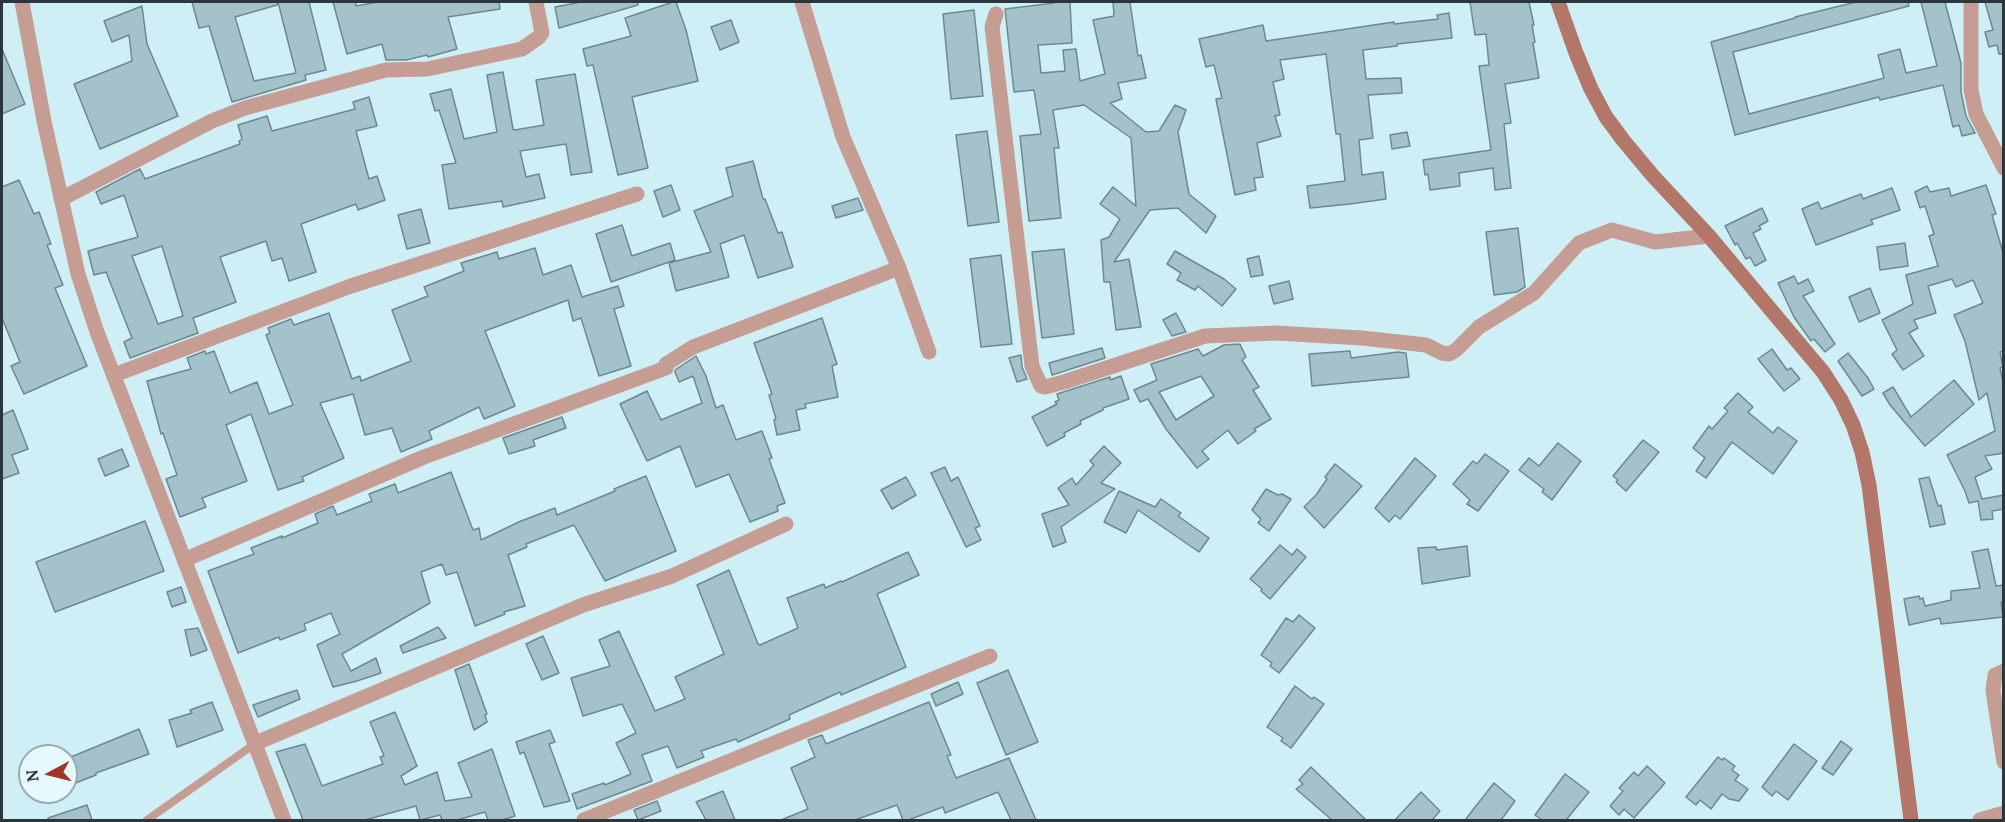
<!DOCTYPE html>
<html>
<head>
<meta charset="utf-8">
<style>
	body { margin:0 }
	#map { position:relative; width:2005px; height:822px; overflow:hidden; background:#cfeff7; font-family:Lora,serif }
	canvas { display:block }
	.frame { position:absolute; inset:0; border:3px solid #2b373a; pointer-events:none }
	.north { position:absolute; left:18px; top:744px; width:60px; height:60px; box-sizing:border-box; background:#e6f9fe; border:2px solid #9babb0; border-radius:50%; rotate:263deg; font-size:16px; font-weight:700; line-height:24px; text-align:center; color:#2b373a }
	.north::after { content:''; display:block; margin:auto; width:21px; height:27px; background:#a03720; clip-path:polygon(50% 0,100% 100%,50% 72%,0 100%) }
</style>
</head>
<body>
<div id="map">
<canvas width="2005" height="822"></canvas>
<div class="frame"></div>
<div class="north">N</div>
</div>
<script>
const context = document.querySelector('canvas').getContext('2d');
context.lineJoin = 'round';
function fillPath(path, color) { context.fillStyle = color; context.fill(path, 'evenodd'); }
const shape = rows => new Path2D(rows.map(r => 'M' + r).join(''));
function trace(path, color, width, dash) { context.strokeStyle = color; context.lineWidth = width; context.lineCap = dash ? 'butt' : 'round'; context.setLineDash(dash || []); context.stroke(path); }
const building = shape([
	[192,2,277,2,277,5,235,17,254,81,296,73,278,2,309,2,326,70,305,75,306,80,232,102,209,26,199,28,192,2],
	[333,2,356,2,356,6,378,2,499,2,500,9,448,17,457,49,428,57,427,55,406,60,386,60,382,44,347,54,333,2],
	[581,2,638,2,638,5,559,28,555,7,581,2],
	[673,2,676,2,686,30,698,81,632,97,648,168,618,175,593,65,587,66,583,49,631,36,625,18,673,2],
	[1054,2,1070,2,1072,43,1038,45,1041,73,1065,71,1063,50,1076,49,1080,81,1105,74,1093,20,1114,16,1113,2,1130,2,1138,56,1141,55,1146,78,1118,83,1122,99,1110,103,1146,132,1159,131,1175,105,1186,110,1178,132,1189,194,1216,216,1206,233,1178,208,1150,210,1114,262,1129,259,1141,327,1116,330,1110,282,1104,282,1101,240,1109,237,1120,219,1100,204,1113,187,1136,206,1131,138,1084,105,1053,110,1059,148,1054,148,1061,218,1029,221,1020,136,1041,134,1034,90,1014,92,1005,9,1054,3,1054,2],
	[1470,2,1529,2,1534,25,1532,25,1535,42,1533,43,1539,78,1505,84,1511,123,1504,124,1511,188,1495,190,1493,168,1459,173,1460,186,1430,190,1428,174,1425,175,1423,160,1491,150,1479,66,1489,65,1486,34,1475,35,1470,2],
	[1856,2,1908,2,1909,6,1733,52,1749,114,1884,78,1878,55,1900,49,1906,73,1937,66,1921,2,1945,2,1961,63,1961,92,1966,116,1975,133,1962,136,1959,125,1953,127,1943,85,1880,100,1879,97,1735,135,1711,42,1795,18,1795,17,1856,2],
	[1985,2,2004,2,2004,54,1999,54,1997,45,1989,47,1985,32,1993,30,1985,2],
	[142,6,147,44,178,116,100,149,74,84,132,61,129,35,112,42,104,21,142,6],
	[974,10,983,96,951,99,943,14,974,10],
	[1449,13,1452,38,1397,44,1397,46,1363,50,1366,79,1401,78,1402,93,1368,95,1373,138,1359,140,1362,175,1383,172,1386,199,1350,204,1310,208,1307,186,1345,181,1340,134,1336,134,1326,54,1280,60,1284,79,1273,82,1280,115,1275,116,1281,136,1257,143,1263,177,1254,178,1256,190,1235,195,1216,99,1222,98,1214,65,1206,67,1199,39,1263,25,1266,41,1394,22,1394,24,1438,19,1437,15,1449,13],
	[731,20,739,42,720,50,711,27,731,20],
	[2,49,25,104,2,114,2,49],
	[503,72,513,129,515,130,544,125,536,80,575,74,592,172,571,175,566,144,520,151,526,177,539,174,545,198,503,207,502,201,449,209,442,165,456,163,439,110,435,111,430,94,451,89,464,139,497,132,487,75,503,72],
	[369,97,377,126,356,131,369,179,377,176,385,200,358,210,356,204,301,224,316,272,289,281,282,258,272,261,266,241,220,257,236,302,193,318,198,333,130,358,124,342,132,338,106,272,94,275,88,251,138,237,124,195,101,204,96,192,140,169,145,179,240,144,239,141,242,139,238,125,267,116,272,131,355,109,353,102,369,97],
	[162,246,183,316,158,324,132,256,162,246],
	[987,131,999,222,968,226,956,135,987,131],
	[1407,132,1410,146,1392,149,1390,135,1407,132],
	[753,161,763,199,765,199,778,233,782,232,793,267,758,278,744,235,720,244,729,277,676,291,669,263,711,252,694,211,733,196,726,168,753,161],
	[19,180,34,214,39,212,51,244,47,245,63,285,55,288,87,366,24,394,11,366,20,362,2,318,2,187,19,180],
	[671,185,680,210,663,217,654,191,671,185],
	[1986,185,1996,214,1992,215,2004,256,2004,351,2000,352,2003,367,2000,368,2004,386,2004,453,1985,456,1992,469,1975,477,1982,499,2004,495,2004,509,1992,511,1993,519,1981,520,1978,501,1969,503,1965,491,1947,455,1995,431,1987,393,1979,400,1965,341,1954,315,1983,303,1973,280,1956,287,1952,279,1928,286,1936,313,1914,320,1918,328,1909,333,1924,356,1903,370,1892,354,1897,350,1882,320,1913,304,1906,275,1938,266,1929,236,1934,234,1925,206,1920,208,1915,192,1927,186,1930,192,1949,188,1951,196,1986,185],
	[1892,188,1900,210,1871,220,1873,224,1816,245,1802,209,1818,202,1821,209,1861,194,1863,199,1892,188],
	[858,198,863,210,836,218,832,206,858,198],
	[1762,208,1768,221,1759,226,1761,229,1753,233,1766,260,1755,266,1750,257,1746,259,1737,243,1735,245,1725,226,1762,208],
	[421,209,430,243,407,249,398,215,421,209],
	[622,225,632,256,670,243,675,260,611,282,596,234,622,225],
	[1518,228,1525,287,1517,292,1494,295,1486,232,1518,228],
	[1905,243,1908,266,1880,270,1877,247,1905,243],
	[535,248,543,275,571,265,582,297,618,286,624,306,614,309,631,366,599,376,581,318,573,321,568,300,485,331,515,406,484,419,479,407,429,431,432,439,401,452,392,428,365,435,353,394,320,403,344,458,302,477,304,481,278,490,251,414,226,425,247,481,202,498,206,507,180,517,166,479,177,475,163,433,161,434,147,381,191,369,187,358,205,351,206,354,214,351,230,393,257,382,269,414,293,405,266,335,270,333,268,328,291,319,294,325,329,313,352,379,360,376,361,381,411,361,392,310,428,296,424,287,464,271,461,263,497,252,499,259,535,248],
	[1064,249,1074,334,1042,338,1032,252,1064,249],
	[1175,251,1224,279,1236,289,1222,306,1198,286,1195,290,1177,280,1181,273,1167,264,1175,251],
	[1001,255,1012,344,981,347,970,259,1001,255],
	[1259,256,1263,275,1251,277,1247,259,1259,256],
	[1794,276,1798,284,1808,279,1814,291,1803,296,1835,344,1825,352,1814,339,1811,341,1794,317,1778,283,1794,276],
	[1289,281,1293,299,1274,304,1269,286,1289,281],
	[1870,288,1880,313,1859,322,1849,297,1870,288],
	[1176,313,1186,332,1172,336,1163,320,1176,313],
	[822,318,837,364,832,366,838,397,805,404,806,408,796,410,800,430,777,435,774,420,776,419,769,395,772,394,754,343,822,318],
	[1240,344,1246,357,1242,360,1259,387,1253,390,1271,419,1254,429,1256,431,1238,444,1228,430,1202,451,1209,459,1197,468,1166,429,1148,399,1140,402,1134,390,1157,380,1151,364,1198,349,1203,356,1224,345,1240,344],
	[1201,376,1214,396,1176,420,1159,392,1201,376],
	[1102,348,1105,358,1052,375,1049,363,1102,348],
	[1772,349,1787,370,1791,368,1800,379,1784,391,1758,359,1772,349],
	[1350,351,1351,358,1398,352,1406,353,1409,377,1312,386,1309,354,1350,351],
	[1848,353,1868,378,1874,389,1862,396,1838,361,1848,353],
	[1021,355,1022,367,1027,379,1017,382,1009,358,1021,355],
	[696,356,706,376,716,408,723,405,736,440,762,431,772,458,769,459,785,503,777,506,778,511,750,522,729,474,696,487,680,446,647,461,620,404,647,391,661,420,702,403,693,376,679,382,675,372,675,370,696,356],
	[1121,376,1129,399,1103,408,1103,410,1080,421,1081,424,1064,433,1065,436,1047,446,1032,417,1057,404,1055,402,1059,400,1057,394,1110,377,1110,380,1121,376],
	[1954,380,1974,404,1925,446,1890,405,1883,393,1893,387,1911,417,1954,380],
	[1738,393,1753,407,1748,412,1773,433,1778,427,1797,441,1773,474,1732,442,1706,478,1696,471,1705,458,1693,448,1709,426,1712,429,1728,411,1724,408,1738,393],
	[13,410,28,449,12,455,19,473,2,479,2,415,13,410],
	[562,417,566,428,533,440,535,446,509,454,503,438,562,417],
	[1643,440,1659,452,1626,491,1616,482,1618,480,1613,476,1643,440],
	[1558,443,1581,461,1552,500,1542,492,1544,489,1519,470,1529,458,1539,466,1558,443],
	[1104,446,1121,463,1101,483,1115,489,1061,527,1066,542,1053,547,1042,514,1069,505,1058,488,1072,478,1076,485,1094,465,1090,461,1104,446],
	[122,449,129,466,105,476,98,459,122,449],
	[1485,454,1509,471,1478,511,1467,504,1470,500,1453,484,1473,461,1477,464,1485,454],
	[1415,458,1436,476,1400,519,1395,515,1389,522,1375,508,1415,458],
	[1335,464,1362,486,1324,528,1304,507,1316,495,1327,479,1325,477,1335,464],
	[945,467,951,481,958,477,980,526,975,528,981,540,966,547,931,473,945,467],
	[451,472,473,530,479,528,481,540,521,521,555,508,557,515,615,491,614,489,646,476,676,551,605,581,574,525,526,544,527,547,508,555,525,606,504,612,505,614,475,626,457,572,446,575,442,564,421,572,430,603,342,654,351,671,376,658,381,673,357,681,333,687,317,645,340,634,331,613,304,624,306,630,280,640,279,637,238,653,208,571,254,554,251,548,282,536,282,538,318,523,315,514,333,506,337,515,372,501,369,494,395,484,398,493,451,472],
	[906,477,916,495,892,509,881,490,906,477],
	[1929,477,1938,506,1941,505,1945,524,1930,527,1919,479,1929,477],
	[1266,489,1278,495,1282,494,1291,499,1269,531,1258,523,1261,519,1252,510,1266,489],
	[1119,491,1155,507,1161,499,1181,513,1178,516,1209,538,1199,552,1138,510,1126,533,1104,522,1119,491],
	[145,521,164,571,55,612,36,562,145,521],
	[1280,545,1292,555,1297,549,1306,557,1270,599,1261,591,1262,589,1250,579,1280,545],
	[1467,546,1470,576,1422,584,1418,548,1436,547,1437,550,1467,546],
	[1988,549,1996,586,2004,585,2004,602,2001,602,2003,617,1941,624,1940,618,1909,625,1904,599,1919,596,1920,599,1923,598,1925,606,1951,600,1951,591,1980,588,1972,552,1988,549],
	[908,552,919,575,877,594,906,667,841,695,840,692,789,715,790,719,738,742,736,739,701,751,704,757,677,768,668,746,642,755,652,781,577,809,572,794,604,783,605,785,631,774,616,743,636,733,622,704,583,716,571,678,610,666,599,640,619,631,655,711,685,699,675,677,724,654,697,585,729,570,758,644,760,645,798,628,787,598,824,584,825,588,841,581,842,582,908,552],
	[181,587,186,602,172,607,167,592,181,587],
	[1299,615,1315,628,1279,673,1270,666,1272,663,1261,655,1286,618,1293,622,1299,615],
	[438,627,446,638,403,653,400,646,438,627],
	[198,628,207,650,191,656,185,630,198,628],
	[543,636,559,673,542,680,526,644,543,636],
	[469,664,487,714,485,715,487,722,474,730,455,670,469,664],
	[1008,670,1038,742,1006,755,977,683,1008,670],
	[958,682,963,694,936,706,931,694,958,682],
	[1295,686,1312,699,1314,697,1324,704,1291,748,1281,741,1283,738,1267,727,1295,686],
	[297,690,300,699,258,717,253,705,297,690],
	[212,702,223,730,177,747,169,720,192,713,190,710,212,702],
	[929,702,951,755,947,756,956,778,1009,758,1036,820,1011,820,998,792,945,813,943,807,908,820,903,820,897,805,855,820,781,820,808,809,791,768,815,757,808,740,822,735,826,744,929,702],
	[395,712,417,766,401,776,405,785,437,772,445,801,472,797,458,763,492,749,515,816,502,820,488,820,485,812,457,820,442,820,440,815,420,820,416,806,365,820,303,820,276,752,305,744,322,786,383,764,380,757,384,756,370,722,395,712],
	[139,729,149,754,96,773,96,775,73,784,66,771,66,759,139,729],
	[550,730,555,742,549,744,570,801,544,807,524,752,520,754,516,742,550,730],
	[1841,741,1852,749,1833,775,1822,768,1841,741],
	[1794,744,1817,761,1788,800,1776,791,1772,796,1762,787,1794,744],
	[1718,757,1722,760,1724,758,1735,766,1732,770,1739,775,1735,780,1748,789,1739,801,1729,799,1722,794,1711,809,1700,800,1696,805,1686,797,1718,757],
	[1647,766,1665,783,1634,818,1624,809,1619,815,1610,806,1623,791,1619,788,1634,772,1638,776,1647,766],
	[1311,767,1366,820,1332,820,1296,789,1303,784,1299,780,1311,767],
	[1565,774,1589,792,1566,820,1542,820,1535,815,1565,774],
	[1494,783,1515,801,1501,820,1465,820,1494,783],
	[723,791,735,820,706,820,696,802,723,791],
	[1421,792,1440,811,1432,820,1395,820,1421,792],
	[657,801,661,811,638,820,634,810,657,801],
	[87,805,92,820,49,820,48,818,87,805]
]);
fillPath(building, '#a4c2ca');
trace(building, '#6c8991', 1.5);
trace(shape([
	[147,820,256,743]
]), '#c69d93', 8);
trace(shape([
	[22,2,44,121,78,274,97,332,284,820],
	[802,2,843,137,899,268,929,352],
	[1971,2,1971,90,1976,114,2004,168],
	[996,14,992,27,1032,366,1041,386,1045,387,1064,382,1205,336,1276,333,1362,338,1426,345,1442,353,1449,354,1456,350,1479,327,1534,293,1579,243,1612,230,1655,242,1709,236],
	[61,199,212,121,245,108,386,70,427,69,522,49,539,37,542,33,536,2],
	[114,375,351,286,637,194],
	[184,560,424,457,666,368,666,364,693,347,899,268],
	[2004,671,1995,675,1993,691,2004,762],
	[256,743,583,605,672,576,786,524],
	[584,820,990,656],
	[1980,820,2004,813]
]), '#c69d93', 15);
trace(shape([
	[1558,2,1576,53,1591,89,1606,117,1623,140,1653,176,1709,236,1823,372,1841,400,1853,425,1862,452,1869,485,1911,820]
]), '#b37769', 15);
</script>
</body>
</html>
